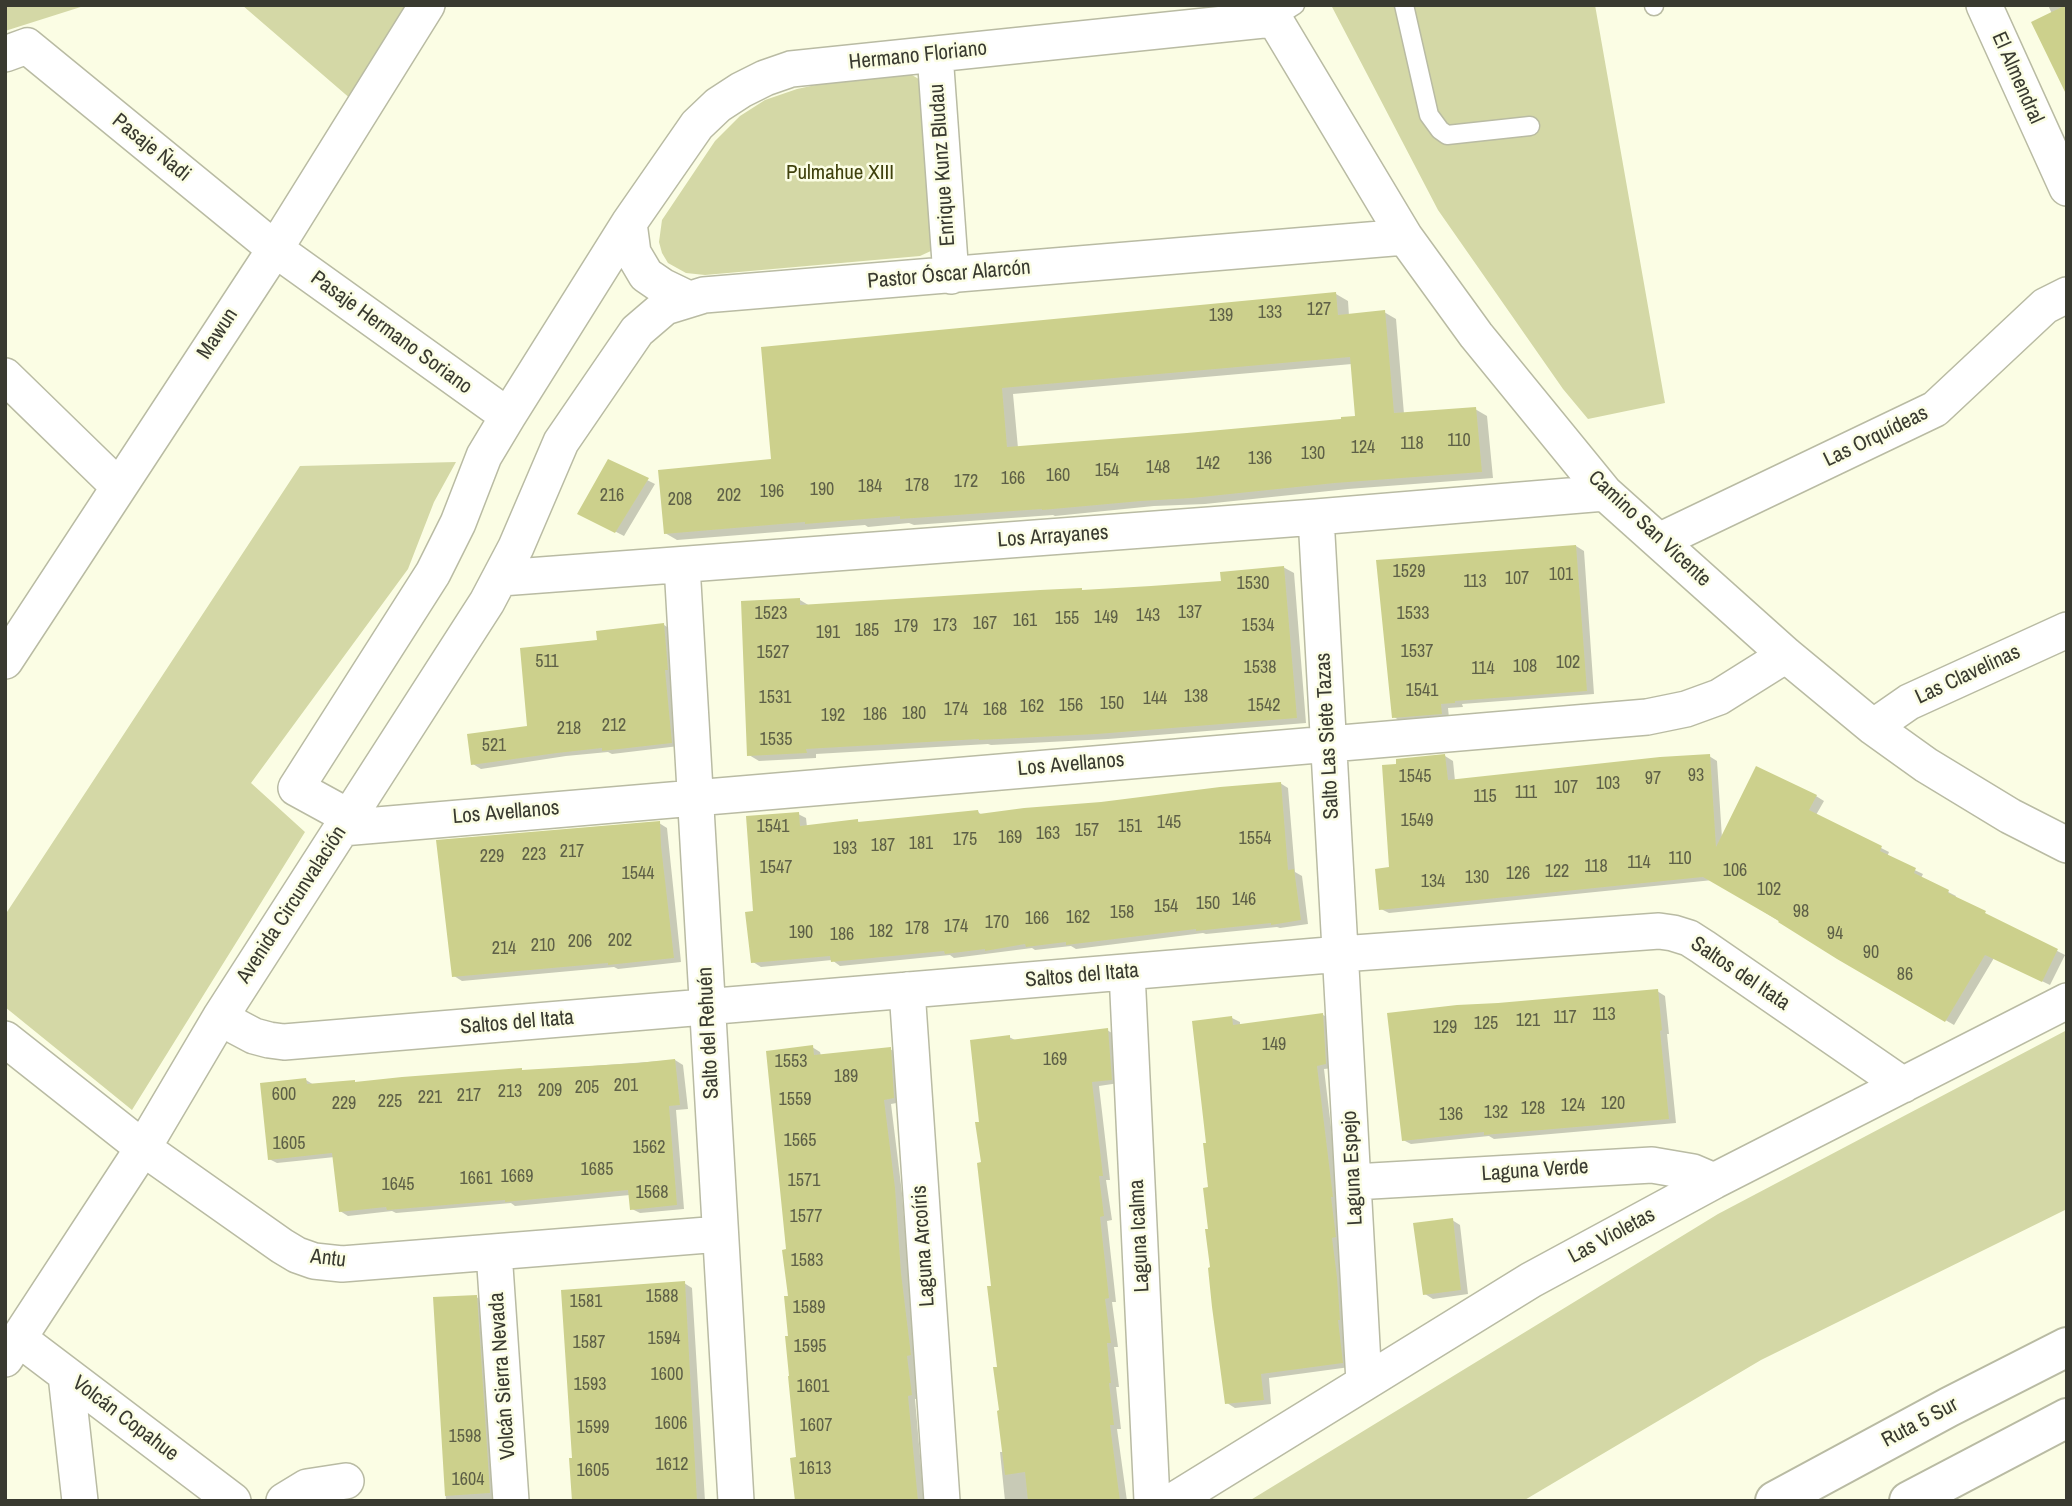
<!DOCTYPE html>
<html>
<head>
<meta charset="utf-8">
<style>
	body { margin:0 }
	#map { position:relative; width:2072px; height:1506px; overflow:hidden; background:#fbfde4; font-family:"Archivo Narrow",sans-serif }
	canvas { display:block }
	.frame { position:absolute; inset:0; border:7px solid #393a30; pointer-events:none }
</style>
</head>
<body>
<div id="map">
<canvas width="2072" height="1506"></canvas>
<div class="frame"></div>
</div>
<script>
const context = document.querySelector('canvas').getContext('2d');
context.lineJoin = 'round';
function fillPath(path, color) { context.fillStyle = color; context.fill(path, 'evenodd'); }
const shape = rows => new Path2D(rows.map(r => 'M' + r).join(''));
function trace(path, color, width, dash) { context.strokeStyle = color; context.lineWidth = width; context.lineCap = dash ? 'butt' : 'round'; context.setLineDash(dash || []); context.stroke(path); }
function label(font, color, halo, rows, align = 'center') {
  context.font = font + ' "Archivo Narrow",sans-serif'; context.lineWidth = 5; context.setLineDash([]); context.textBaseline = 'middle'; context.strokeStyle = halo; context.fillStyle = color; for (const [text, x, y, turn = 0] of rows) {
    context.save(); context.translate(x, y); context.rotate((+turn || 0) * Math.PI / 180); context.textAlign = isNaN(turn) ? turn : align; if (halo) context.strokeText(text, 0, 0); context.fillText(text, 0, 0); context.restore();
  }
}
fillPath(shape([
	[5,5,87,5,5,31],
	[242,5,406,5,352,100],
	[1331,5,1595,5,1665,403,1588,419,1563,389,1438,210],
	[901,75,912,75,922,81,933,250,920,256,705,275,686,273,668,263,662,253,659,242,662,220,715,141,740,116,765,100,797,89,825,83],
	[456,462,434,502,408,569,251,783,305,832,132,1110,5,1007,5,915,300,466],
	[2067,1030,2067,1209,1761,1360,1523,1501,1249,1501,1718,1214]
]), '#d4d8a6');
fillPath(shape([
	[2048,5,2067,5,2052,14],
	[1336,294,1348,301,1349,316,1384,312,1396,319,1404,414,1475,409,1487,416,1493,478,1348,489,1205,504,1154,506,1055,516,1053,515,914,525,909,523,868,527,865,525,677,540,665,533,773,461,763,348],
	[1352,364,1357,418,1187,435,1018,448,1013,394],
	[609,461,655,484,624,536,587,517],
	[1576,546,1584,551,1594,694,1462,704,1463,707,1448,708,1449,718,1402,722,1394,717],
	[1283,567,1294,573,1306,723,1108,739,991,745,988,744,816,754,816,758,759,761,749,755,800,600,810,606,1223,583],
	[664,625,672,630,679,746,612,754,608,752,566,756,481,769,473,764,529,727,599,642],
	[1445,756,1453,761,1455,781,1709,756,1717,761,1722,838,1816,796,1824,801,1816,815,1889,852,1887,857,1923,874,1921,878,1956,896,1955,898,2065,955,2050,985,1994,958,1954,1025,1838,958,1713,880,1389,913,1381,909,1390,869],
	[1280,783,1288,788,1295,872,1302,876,1308,924,1280,928,1277,927,1206,934,1203,933,1076,949,1071,946,1035,950,1032,948,954,958,950,955,840,966,832,960,761,967,753,962,755,913,798,814,806,818,807,827,857,821,861,823,978,812,982,815,1101,804],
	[659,823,667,828,681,962,618,969,614,967,462,981,454,976],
	[1657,991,1665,996,1669,1034,1667,1034,1676,1123,1494,1139,1489,1136,1411,1144,1403,1140],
	[1323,1015,1331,1019,1334,1068,1324,1069,1340,1201,1350,1367,1269,1378,1271,1404,1235,1408,1227,1403,1210,1230,1208,1144,1232,1018,1240,1022,1240,1026],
	[1107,1030,1115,1035,1119,1083,1099,1086,1110,1180,1106,1180,1112,1220,1107,1221,1116,1302,1112,1302,1118,1347,1114,1347,1119,1387,1116,1387,1121,1429,1117,1429,1127,1501,1005,1501,1000,1452,1004,1452,999,1368,981,1123,1009,1037,1017,1041],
	[812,1047,820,1052,821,1056,890,1049,898,1054,902,1102,891,1104,902,1193,909,1279,918,1359,914,1360,919,1399,915,1399,924,1501,796,1501,797,1459,790,1337,788,1251],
	[675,1060,683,1065,688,1109,676,1110,684,1209,640,1213,632,1209,630,1195,515,1206,511,1203,396,1213,392,1211,348,1216,340,1211,335,1157,277,1163,269,1159,306,1080,314,1085,355,1082,358,1083],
	[1452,1220,1460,1225,1468,1294,1433,1299,1425,1294],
	[684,1283,692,1288,705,1501,573,1501],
	[476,1297,484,1301,498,1501,446,1501,435,1299]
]), '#0003');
fillPath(shape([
	[2066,5,2067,5,2067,96,2031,22],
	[1336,292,1338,315,1385,310,1394,413,1476,407,1482,472,1335,483,1192,498,1141,501,1042,510,1042,509,900,519,900,516,805,524,805,522,664,534,658,470,771,459,761,347],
	[1350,357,1355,416,1341,417,1341,419,1187,433,1007,447,1002,388],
	[608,459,649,478,615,533,577,514],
	[1576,545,1587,691,1455,701,1455,703,1441,704,1442,714,1392,718,1376,560],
	[1284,566,1297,718,1097,734,979,740,979,739,806,749,807,753,747,756,741,601,800,598,800,605,1040,590,1082,588,1082,590,1151,586,1221,581,1220,572],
	[664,623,668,670,665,670,672,743,602,751,602,748,557,753,471,765,467,734,527,726,520,648,597,640,596,631],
	[1445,754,1448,780,1660,757,1710,754,1716,847,1756,766,1817,795,1809,810,1882,846,1880,851,1916,868,1914,873,1949,890,1948,893,1986,911,1985,913,2058,949,2042,982,1985,955,1945,1022,1837,959,1778,922,1779,921,1703,877,1379,910,1375,869,1389,867,1382,765,1396,764,1396,759],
	[1281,782,1288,870,1294,869,1301,920,1271,925,1271,923,1196,931,1196,929,1066,945,1066,942,1026,947,1025,944,985,951,985,949,945,954,944,951,831,962,830,956,751,963,745,912,753,911,746,816,799,812,800,826,858,819,858,822,978,810,979,814,1024,808,1101,802,1220,787],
	[660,821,661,846,674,958,608,965,608,963,452,977,436,840],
	[1658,989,1662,1030,1660,1031,1669,1119,1484,1135,1484,1132,1402,1141,1387,1013,1457,1005,1498,1003],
	[1323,1013,1326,1064,1317,1066,1333,1197,1331,1197,1336,1237,1332,1238,1337,1277,1340,1320,1338,1320,1343,1363,1261,1374,1264,1400,1225,1404,1212,1307,1208,1268,1210,1267,1205,1229,1208,1229,1203,1188,1208,1187,1203,1143,1206,1143,1192,1021,1232,1016,1233,1025],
	[1108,1028,1112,1080,1092,1082,1103,1176,1099,1176,1104,1216,1100,1217,1109,1298,1105,1299,1111,1343,1107,1343,1111,1383,1109,1383,1114,1425,1110,1425,1120,1501,1028,1501,1025,1472,1005,1475,997,1411,999,1410,993,1367,997,1367,987,1286,991,1286,977,1163,981,1162,975,1122,979,1122,970,1040,1010,1035,1010,1040],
	[813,1045,814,1055,891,1047,894,1098,884,1100,895,1188,901,1273,911,1355,907,1356,912,1395,908,1396,918,1501,795,1501,790,1458,796,1457,788,1376,789,1376,785,1336,788,1336,784,1296,788,1296,782,1250,786,1249,766,1051],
	[675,1059,680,1105,669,1106,677,1205,630,1210,628,1190,505,1202,505,1200,387,1210,386,1207,339,1212,332,1153,268,1160,260,1083,306,1078,307,1084,355,1080,355,1082,402,1077,522,1068,522,1070,638,1063],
	[1453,1218,1461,1290,1423,1295,1413,1223],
	[685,1281,697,1501,572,1501,569,1458,572,1458,561,1290],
	[477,1295,490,1493,445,1496,433,1297]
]), '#ccd08c');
const lane = shape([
	[1404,5,1429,115,1440,130,1447,135,1530,126],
	[1654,5,1654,6],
	[1273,19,1295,5]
]);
const street = shape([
	[1266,5,1405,237,1476,335,1605,493,1786,655,1873,727,1926,765,2010,816,2067,845],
	[1984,5,2067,188],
	[5,54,27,46,275,249,508,416],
	[935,54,951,276],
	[629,223,633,253,646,275,662,286,689,299],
	[5,376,118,486],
	[1316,517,1364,1382],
	[1659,541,1935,409,2045,306,2067,295],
	[682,565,736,1501],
	[501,578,1316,517,1605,493],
	[5,661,275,249,427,5],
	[1873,727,1909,702,2067,630],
	[349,817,296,788,433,573,458,523,484,456,508,416,629,223,697,125,718,105,741,90,765,78,791,69,1273,19],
	[342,828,1647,717,1686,709,1719,697,1786,655],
	[1127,972,1152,1501],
	[907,990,942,1501],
	[221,1016,237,1027,254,1036,269,1040,284,1042,1341,954,1659,931,1673,933,1689,938,1703,947,1903,1085],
	[5,1039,143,1148,282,1246,297,1255,314,1261,342,1264,720,1234],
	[1354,1182,1652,1165,1693,1172,1714,1181],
	[494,1252,511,1501],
	[18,1338,233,1501],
	[5,1359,143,1148,221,1016,487,602,516,547,561,442,637,331,665,307,704,295,1405,237],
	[66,1375,80,1501],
	[284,1501,307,1487,346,1481],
	[1173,1501,1531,1280,1714,1181,2067,1001]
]);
const highway = shape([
	[1775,1501,1949,1407,2067,1347],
	[1909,1501,2067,1418]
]);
trace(lane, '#b9bba3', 21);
trace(street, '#b9bba3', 38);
trace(highway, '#b9bba3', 42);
trace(lane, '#fff', 18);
trace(street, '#fff', 35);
trace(highway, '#fff', 38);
label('18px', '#5e6047', null, [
	["127",1319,310],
	["133",1270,313],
	["139",1221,316],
	["110",1459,441],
	["118",1412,444],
	["124",1363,448],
	["130",1313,454],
	["136",1260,459],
	["142",1208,464],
	["148",1158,468],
	["154",1107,471],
	["160",1058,476],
	["166",1013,479],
	["172",966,482],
	["178",917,486],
	["184",870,487],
	["190",822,490],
	["196",772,492],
	["216",612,496],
	["202",729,496],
	["208",680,500],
	["1529",1409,572],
	["101",1561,575],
	["107",1517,579],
	["113",1475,582],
	["1530",1253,584],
	["137",1190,613],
	["1523",771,614],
	["1533",1413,614],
	["143",1148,616],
	["149",1106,618],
	["155",1067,619],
	["161",1025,621],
	["167",985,624],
	["173",945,626],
	["1534",1258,626],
	["179",906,627],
	["185",867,631],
	["191",828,633],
	["1537",1417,652],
	["1527",773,653],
	["511",547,662],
	["102",1568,663],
	["108",1525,667],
	["1538",1260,668],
	["114",1483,669],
	["1541",1422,691],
	["138",1196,697],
	["1531",775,698],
	["144",1155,699],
	["150",1112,704],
	["156",1071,706],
	["1542",1264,706],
	["162",1032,707],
	["174",956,710],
	["168",995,710],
	["180",914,714],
	["186",875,715],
	["192",833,716],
	["212",614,726],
	["218",569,729],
	["1535",776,740],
	["521",494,746],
	["93",1696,776],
	["1545",1415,777],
	["97",1653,779],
	["103",1608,784],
	["107",1566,788],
	["111",1526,793],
	["115",1485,797],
	["1549",1417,821],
	["145",1169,823],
	["1541",773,827],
	["151",1130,827],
	["157",1087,831],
	["163",1048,834],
	["169",1010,838],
	["1554",1255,839],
	["175",965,840],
	["181",921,844],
	["187",883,846],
	["193",845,849],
	["217",572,852],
	["223",534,855],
	["229",492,857],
	["110",1680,859],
	["114",1639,863],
	["118",1596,867],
	["1547",776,868],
	["106",1735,871],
	["122",1557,872],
	["1544",638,874],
	["126",1518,874],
	["130",1477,878],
	["134",1433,882],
	["102",1769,890],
	["146",1244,900],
	["150",1208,904],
	["154",1166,907],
	["98",1801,912],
	["158",1122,913],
	["162",1078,918],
	["166",1037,919],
	["170",997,923],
	["174",956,927],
	["178",917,929],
	["182",881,932],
	["190",801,933],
	["94",1835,934],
	["186",842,935],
	["202",620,941],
	["206",580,942],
	["210",543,946],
	["214",504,949],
	["90",1871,953],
	["86",1905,975],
	["113",1604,1015],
	["117",1565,1018],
	["121",1528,1021],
	["125",1486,1024],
	["129",1445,1028],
	["149",1274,1045],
	["169",1055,1060],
	["1553",791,1062],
	["189",846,1077],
	["201",626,1086],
	["205",587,1088],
	["209",550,1091],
	["213",510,1092],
	["600",284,1095],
	["217",469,1096],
	["221",430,1098],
	["1559",795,1100],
	["225",390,1102],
	["229",344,1104],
	["120",1613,1104],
	["124",1573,1106],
	["128",1533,1109],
	["132",1496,1113],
	["136",1451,1115],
	["1565",800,1141],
	["1605",289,1144],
	["1562",649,1148],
	["1685",597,1170],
	["1669",517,1177],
	["1661",476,1179],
	["1571",804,1181],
	["1645",398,1185],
	["1568",652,1193],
	["1577",806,1217],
	["1583",807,1261],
	["1588",662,1297],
	["1581",586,1302],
	["1589",809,1308],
	["1594",664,1339],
	["1587",589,1343],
	["1595",810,1347],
	["1600",667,1375],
	["1593",590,1385],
	["1601",813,1387],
	["1606",671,1424],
	["1607",816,1426],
	["1599",593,1428],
	["1598",465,1437],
	["1612",672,1465],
	["1613",815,1469],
	["1605",593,1471],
	["1604",468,1480]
]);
label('21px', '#393a30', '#fbfde4', [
	["Hermano Floriano",918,56,-6],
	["El Almendral",2017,78,66],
	["Pasaje Ñadi",151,148,39],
	["Enrique Kunz Bludau",943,165,-94],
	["Pastor Óscar Alarcón",949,275,-5],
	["Pasaje Hermano Soriano",391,333,36],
	["Mawun",218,334,-57],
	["Las Orquídeas",1876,437,-26],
	["Camino San Vicente",1649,529,43],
	["Los Arrayanes",1053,537,-4],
	["Las Clavelinas",1968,675,-25],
	["Salto Las Siete Tazas",1328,736,-93],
	["Los Avellanos",1071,765,-5],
	["Los Avellanos",506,813,-5],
	["Avenida Circunvalación",292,905,-57],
	["Saltos del Itata",1740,974,34],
	["Saltos del Itata",1082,976,-5],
	["Saltos del Itata",517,1023,-5],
	["Salto del Rehuén",709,1033,-93],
	["Laguna Espejo",1353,1168,-93],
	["Laguna Verde",1535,1171,-4],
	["Laguna Icalma",1140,1236,-93],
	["Las Violetas",1612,1236,-28],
	["Laguna Arcoíris",924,1246,-94],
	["Antu",328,1259,7],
	["Volcán Sierra Nevada",503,1376,-94],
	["Volcán Copahue",125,1419,37],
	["Ruta 5 Sur",1920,1423,-28]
]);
label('21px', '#3f410d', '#fbfde4', [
	["Pulmahue XIII",840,173]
]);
</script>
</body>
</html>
